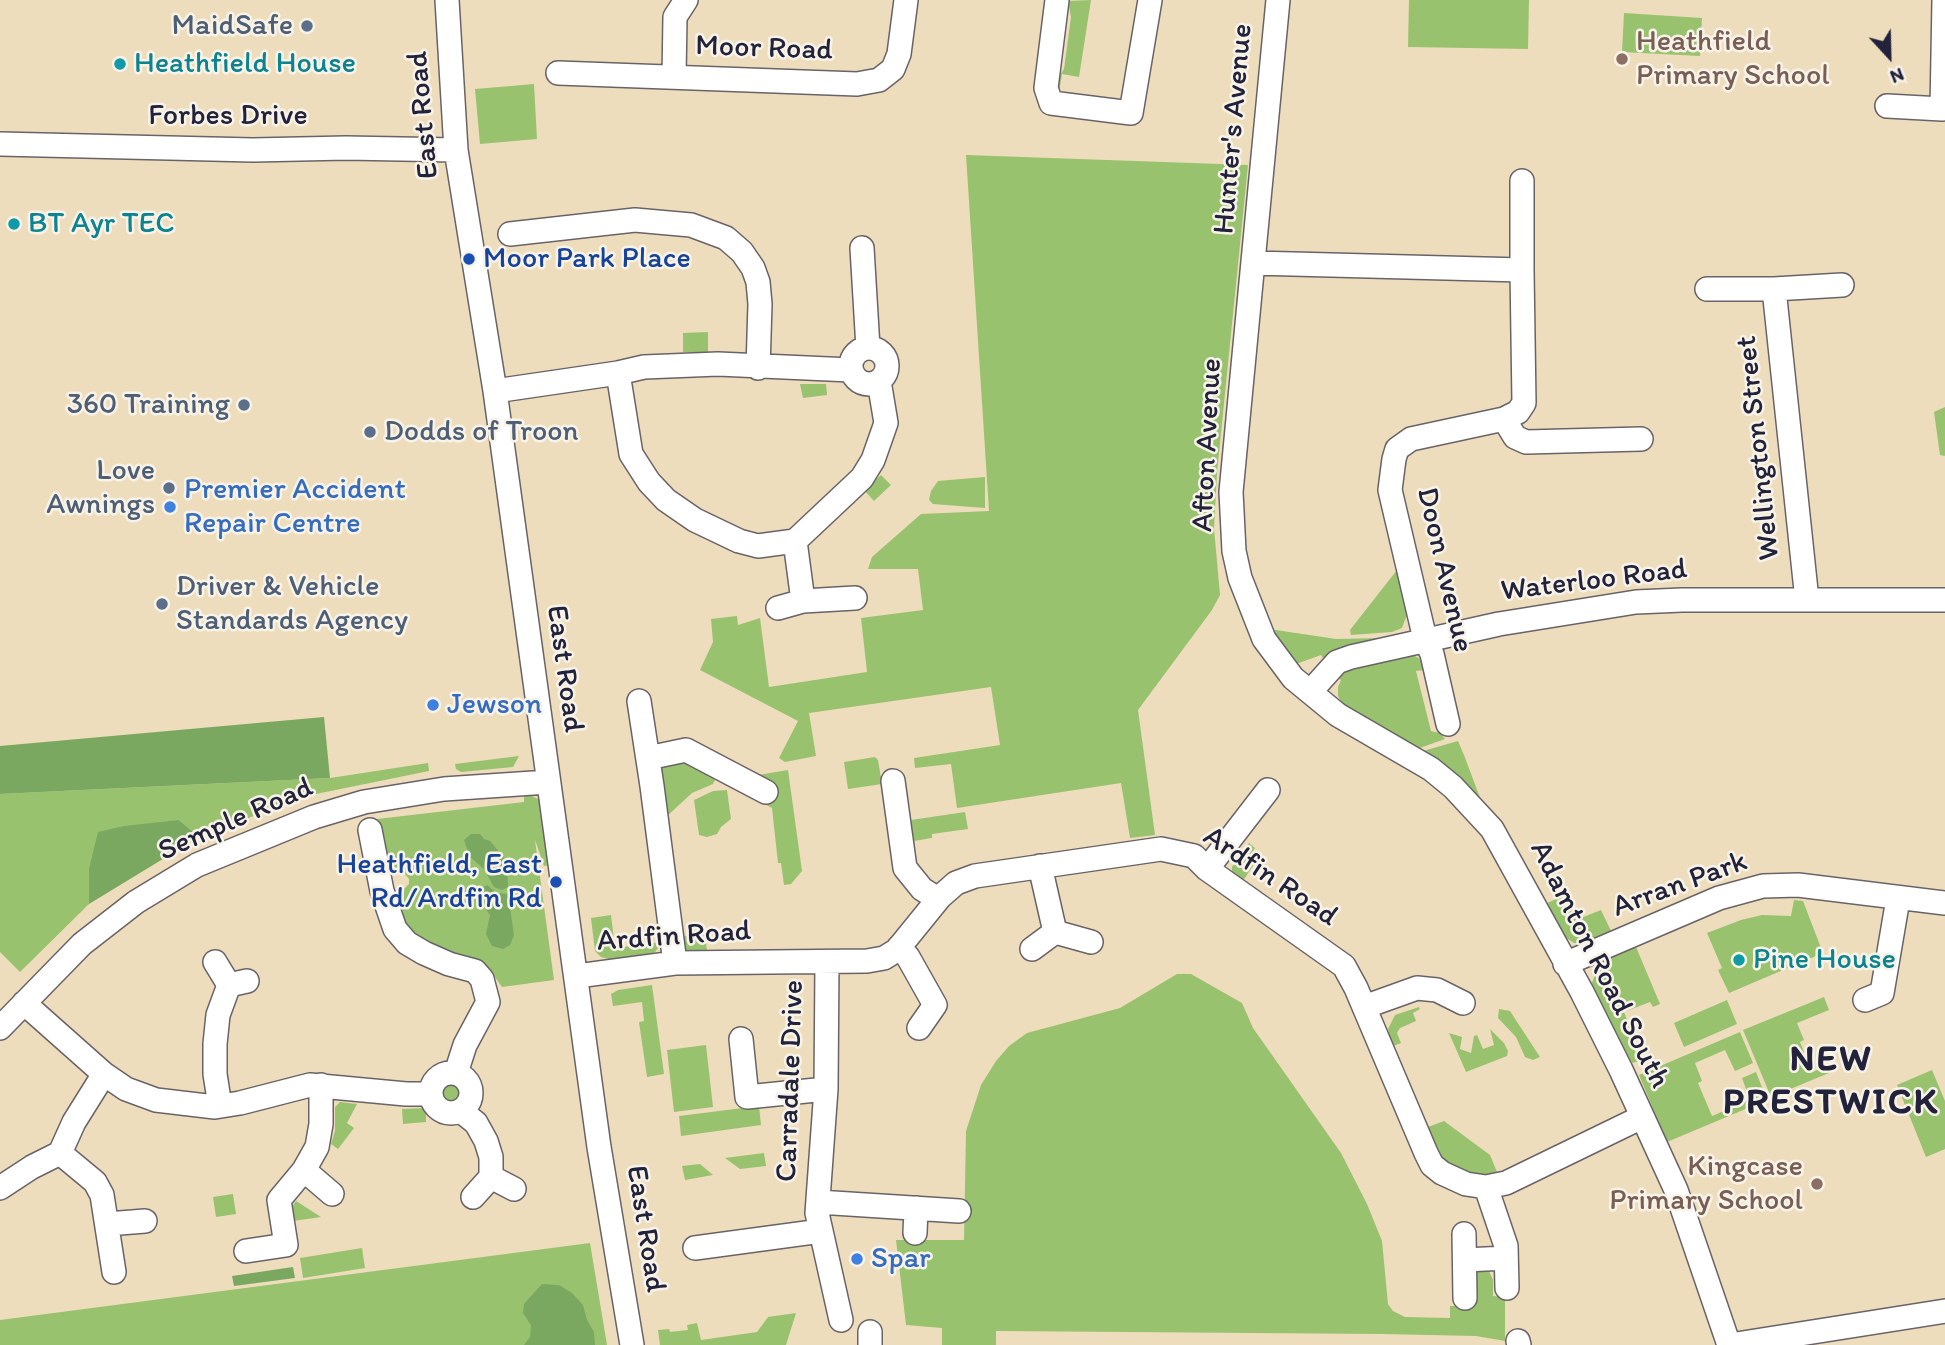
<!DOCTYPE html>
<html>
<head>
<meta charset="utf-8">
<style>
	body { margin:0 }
	#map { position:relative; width:1945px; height:1345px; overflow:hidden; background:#eeddbc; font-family:Itim,sans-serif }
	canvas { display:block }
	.north { position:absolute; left:1854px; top:21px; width:70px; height:70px; -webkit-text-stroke:5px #f7f3e8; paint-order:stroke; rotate:158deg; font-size:19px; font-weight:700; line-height:28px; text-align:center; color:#22223b }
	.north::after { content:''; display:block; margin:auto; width:24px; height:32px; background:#22223b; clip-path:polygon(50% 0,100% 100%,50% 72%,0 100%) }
</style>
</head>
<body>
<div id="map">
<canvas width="1945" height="1345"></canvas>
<div class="north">N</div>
</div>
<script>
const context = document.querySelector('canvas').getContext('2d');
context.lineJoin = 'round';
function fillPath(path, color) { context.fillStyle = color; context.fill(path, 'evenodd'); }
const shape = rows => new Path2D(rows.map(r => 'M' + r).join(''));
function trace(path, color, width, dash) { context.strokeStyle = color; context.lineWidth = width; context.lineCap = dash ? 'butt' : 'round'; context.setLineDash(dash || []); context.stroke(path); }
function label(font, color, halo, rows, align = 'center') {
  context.font = font + ' Itim,sans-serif'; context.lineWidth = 5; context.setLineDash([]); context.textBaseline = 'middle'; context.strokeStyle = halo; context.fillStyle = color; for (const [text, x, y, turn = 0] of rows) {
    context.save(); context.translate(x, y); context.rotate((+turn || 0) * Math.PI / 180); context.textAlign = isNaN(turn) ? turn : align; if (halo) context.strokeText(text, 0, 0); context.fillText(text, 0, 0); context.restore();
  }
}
fillPath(shape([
	[1091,0,1079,77,1062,74,1059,93,1057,88,1058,78,1064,69,1071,17,1068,1],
	[1409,0,1529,0,1528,49,1408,47],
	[1624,13,1702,18,1700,56,1622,52],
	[534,84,537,139,480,144,475,89],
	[966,155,1248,165,1217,473,1214,528,1220,595,1212,610,1138,710,1155,835,1130,838,1121,783,957,808,951,764,915,768,914,758,1000,745,991,687,809,713,816,756,785,762,779,758,798,721,700,670,713,642,711,619,737,616,738,625,760,618,769,687,867,672,861,618,923,610,918,569,868,569,872,557,921,514,989,511],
	[708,332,708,352,683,352,683,333],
	[800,384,826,384,827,395,803,398],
	[1945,407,1945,456,1940,455,1934,412],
	[881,475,891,485,874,501,864,490],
	[985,477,985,508,933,504,929,500,931,491,938,481],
	[1397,570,1408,612,1402,628,1392,632,1351,635,1350,630],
	[1269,629,1336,639,1384,638,1383,641,1341,650,1323,658,1321,655,1299,663,1291,661],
	[1412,654,1423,661,1425,670,1416,671,1431,731,1440,733,1445,739,1417,749,1343,705,1338,696,1338,687,1341,680,1337,677,1342,670],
	[1458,741,1464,755,1482,803,1423,751],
	[519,756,513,767,461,772,456,769,455,764],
	[875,757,878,760,882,784,848,789,844,762],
	[681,761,715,780,713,784,692,793,666,817,653,768],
	[428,763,429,771,306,796,199,837,179,820,89,869,89,904,20,972,0,952,0,794,330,778],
	[736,763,758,775,788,770,802,871,791,884,784,885,781,863,778,863,772,808,763,803,770,790,732,770],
	[727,790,731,819,721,827,717,834,707,837,699,835,694,800,713,791],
	[528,794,542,801,550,865,544,866,535,840,554,980,502,987,490,970,470,965,413,940,390,896,395,891,405,888,409,884,409,879,405,874,393,874,390,870,377,819,524,802,524,795],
	[965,812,968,829,932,834,932,838,914,841,911,820],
	[1249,843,1255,848,1247,860,1254,864,1243,881,1232,873,1232,867],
	[1565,895,1576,920,1601,910,1611,931,1583,942,1574,943,1565,937,1545,904],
	[1794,900,1803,901,1823,953,1729,993,1718,970,1722,968,1707,933,1741,920,1762,915,1791,916],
	[611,915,615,948,661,942,656,951,651,955,616,961,601,957,595,951,591,918],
	[705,933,707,951,691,953,682,948,678,937],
	[1636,947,1660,1004,1653,1007,1650,1002,1624,1012,1631,1030,1627,1032,1639,1061,1632,1063,1591,985,1601,961],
	[1177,974,1191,974,1242,1003,1253,1028,1341,1153,1367,1204,1382,1241,1388,1304,1393,1311,1405,1317,1450,1318,1450,1306,1471,1306,1469,1275,1479,1268,1489,1271,1493,1280,1493,1296,1505,1297,1505,1341,1476,1336,1381,1334,996,1331,996,1345,942,1345,942,1328,906,1325,896,1240,964,1240,966,1131,981,1085,996,1061,1009,1046,1027,1033,1120,1008],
	[652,985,664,1074,647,1077,639,1022,644,1021,642,1002,613,1006,611,994,618,990],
	[1824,997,1829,1010,1797,1023,1804,1040,1800,1042,1812,1072,1826,1067,1829,1073,1771,1097,1743,1030],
	[1727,1000,1737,1024,1684,1047,1674,1023],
	[1419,1007,1420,1009,1413,1013,1416,1021,1400,1028,1397,1033,1401,1043,1393,1046,1388,1029,1395,1015],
	[1499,1009,1510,1011,1540,1057,1533,1060,1525,1057,1516,1037,1498,1018],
	[1490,1029,1504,1043,1508,1051,1507,1056,1466,1072,1449,1033,1462,1037,1460,1049,1471,1053,1474,1036,1477,1035,1483,1049,1494,1045],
	[1740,1032,1753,1063,1735,1071,1725,1050,1695,1063,1702,1081,1698,1083,1712,1116,1750,1100,1742,1078,1756,1072,1767,1100,1667,1142,1639,1075],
	[706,1045,713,1107,674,1112,667,1050],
	[1932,1070,1945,1101,1945,1149,1926,1157,1897,1085],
	'439 1096a12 12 0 1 1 24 0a12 12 0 1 1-24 0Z',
	[340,1102,357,1104,347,1123,354,1128,338,1149,331,1144,335,1131,335,1107],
	[759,1106,761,1125,681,1136,679,1116],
	[426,1108,426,1122,403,1124,402,1109],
	[1444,1121,1490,1155,1497,1172,1487,1176,1464,1172,1449,1164,1439,1154,1428,1127],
	[764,1153,766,1166,740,1169,725,1158],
	[700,1164,713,1175,685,1180,682,1166],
	[233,1194,236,1214,216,1217,213,1197],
	[296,1201,321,1217,293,1221,291,1208],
	[590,1243,607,1345,0,1345,0,1320],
	[362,1248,365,1268,303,1278,300,1258],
	[796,1313,786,1345,660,1345,658,1330,669,1329,670,1332,688,1330,687,1325,697,1323,701,1340,757,1332,768,1317]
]), '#99c26e');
fillPath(shape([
	[324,717,330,778,0,794,0,746],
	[179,820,199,837,89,904,89,869,98,832,124,826],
	[471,834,480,834,484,839,490,841,507,861,508,887,502,890,494,887,484,869,470,857,464,840],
	[487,885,497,893,508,894,514,935,510,945,503,949,492,946,486,934,490,915,483,905,484,898,482,894,482,888],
	[293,1267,295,1278,234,1286,232,1276],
	[542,1284,559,1285,572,1293,583,1305,587,1320,594,1332,595,1345,524,1345,530,1337,531,1325,523,1313,524,1304]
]), '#7aa861');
const minor = shape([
	[447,0,456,150,495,391,599,1147,632,1345],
	[1057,0,1046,88,1051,103,1131,113,1150,0],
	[1278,0,1231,492,1234,551,1240,578,1264,639,1293,678,1338,715,1431,769,1453,787,1492,829,1582,992,1621,1070,1676,1190,1729,1345],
	[558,73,857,84,879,80,893,69,899,54,906,0],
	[674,77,675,17,686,0],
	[1887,106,1942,109,1944,0],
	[0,144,253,150,346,148,456,150],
	[510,234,635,220,691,225,726,238,742,252,753,268,758,282,760,304,758,368],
	[862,248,868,348],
	[1254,263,1522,270,1524,403,1518,412,1504,419,1411,439,1397,449,1394,459,1390,490,1425,639,1432,654,1448,724],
	[1522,270,1522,181],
	[1707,289,1774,289,1842,285],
	[1774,289,1807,600],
	'851 366a18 18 0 1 1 36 0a18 18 0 1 1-36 0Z',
	[618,373,631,454,649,482,666,500,695,520,739,541,758,546,795,541,862,478,873,460,886,423,879,381],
	[495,391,618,373,644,367,718,364,851,370],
	[1504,419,1515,437,1526,442,1641,439],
	[795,541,803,601],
	[778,608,803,601,855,598],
	[1310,692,1337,662,1351,657,1499,624,1636,602,1682,600,1945,600],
	[639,701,652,786,675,963],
	[648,758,686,750,766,792],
	[893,781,905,868,922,889,938,899],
	[370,830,382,891,395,929,407,943,424,953,449,964,475,971,482,979,488,1002,465,1045,456,1073],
	[1040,866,1055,932,1091,942],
	[1207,869,1268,790],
	[899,947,908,957,935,1005,919,1028],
	[1032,949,1055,932],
	[215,962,229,985,247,981],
	[827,962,826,1089,817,1213,841,1320],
	[1565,964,1719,898,1763,886,1798,885,1945,903],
	[577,976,675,963,867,961,884,958,897,950,940,897,956,883,975,876,1161,849,1194,856,1207,869,1344,966,1356,988,1426,1153,1432,1165,1442,1173,1466,1184,1486,1187,1506,1183,1642,1117],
	[1865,1000,1882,993,1898,899],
	[24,1003,104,1074,126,1089,156,1100,215,1107,240,1103,310,1085,406,1094,431,1094],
	[1364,1007,1417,988,1437,990,1463,1003],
	[0,1028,82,944,136,902,197,865,314,817,364,802,444,789,548,782],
	[741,1039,747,1097,826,1089],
	'431 1093a20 20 0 1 1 40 0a20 20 0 1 1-40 0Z',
	[220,1106,215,1074,215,1044,218,1015,229,985],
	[461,1111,476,1123,486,1141,491,1157,491,1177],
	[60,1153,95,1182,102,1195,114,1272],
	[304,1170,332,1194],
	[1486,1187,1506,1246,1507,1288],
	[0,1188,32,1167,60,1153,74,1122,104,1074],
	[473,1197,491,1177,514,1189],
	[818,1202,959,1211],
	[107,1224,145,1221],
	[915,1233,916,1208],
	[1464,1234,1465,1298],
	[695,1248,821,1231],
	[246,1251,286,1245,279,1200,304,1170,317,1147,321,1124,321,1085],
	[1465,1260,1506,1258],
	[870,1332,870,1345],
	[1518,1341,1519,1345],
	[1730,1345,1945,1311]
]);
trace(minor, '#696368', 26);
trace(minor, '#fff', 23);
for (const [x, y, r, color] of [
	[307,26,7,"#5c6f8a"],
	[1622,59,7,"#8d6e63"],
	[120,64,7,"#0f9aa8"],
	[14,224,7,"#0f9aa8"],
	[469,259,7,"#1a4fb4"],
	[244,405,7,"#5c6f8a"],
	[370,432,7,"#5c6f8a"],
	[169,488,7,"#5c6f8a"],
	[170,507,7,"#3f7fe0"],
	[162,604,7,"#5c6f8a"],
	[433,705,7,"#3f7fe0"],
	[556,882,7,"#1a4fb4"],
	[1739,960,7,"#0f9aa8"],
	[1817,1184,7,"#8d6e63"],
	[857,1259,7,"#3f7fe0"]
]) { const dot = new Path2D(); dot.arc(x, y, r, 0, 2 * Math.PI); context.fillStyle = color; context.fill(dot); trace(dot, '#f7f3e8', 2.5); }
label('30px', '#4e5e75', '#f7f3e8', [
	["MaidSafe",293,26],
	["360 Training",230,405],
	["Dodds of Troon",384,432,"left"],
	["Love",155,471],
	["Awnings",155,505],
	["Driver & Vehicle",176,587,"left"],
	["Standards Agency",176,621,"left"]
], 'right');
label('30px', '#785e54', '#f7f3e8', [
	["Heathfield",1636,42],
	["Primary School",1636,76],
	["Kingcase",1803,1167,"right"],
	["Primary School",1803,1201,"right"]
], 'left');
label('30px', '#22223b', '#f7f3e8', [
	["Moor Road",764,49,2],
	["East Road",424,115,-95],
	["Forbes Drive",228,116],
	["Hunter's Avenue",1234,129,-85],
	["Afton Avenue",1208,445,-87],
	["Wellington Street",1759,448,-96],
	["Doon Avenue",1444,570,77],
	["Waterloo Road",1594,581,-7],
	["East Road",564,669,82],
	["Semple Road",236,820,-24],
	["Ardfin Road",1270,877,34],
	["Arran Park",1680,885,-20],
	["Ardfin Road",674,937,-4],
	["Adamton Road South",1599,965,63],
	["Carradale Drive",791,1081,-88],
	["East Road",645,1229,81]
]);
label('30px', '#0d838f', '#f7f3e8', [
	["Heathfield House",134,64],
	["BT Ayr TEC",28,224],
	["Pine House",1753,960]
], 'left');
label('30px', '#164399', '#f7f3e8', [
	["Moor Park Place",483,259],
	["Heathfield, East",542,865,"right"],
	["Rd/Ardfin Rd",542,899,"right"]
], 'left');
label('30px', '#366cbe', '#f7f3e8', [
	["Premier Accident",184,490],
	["Repair Centre",184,524],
	["Jewson",447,705],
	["Spar",871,1259]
], 'left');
context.letterSpacing = '2px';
label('bold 37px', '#22223b', '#f7f3e8', [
	["NEW",1831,1061],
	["PRESTWICK",1831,1104]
]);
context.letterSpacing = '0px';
</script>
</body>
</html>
